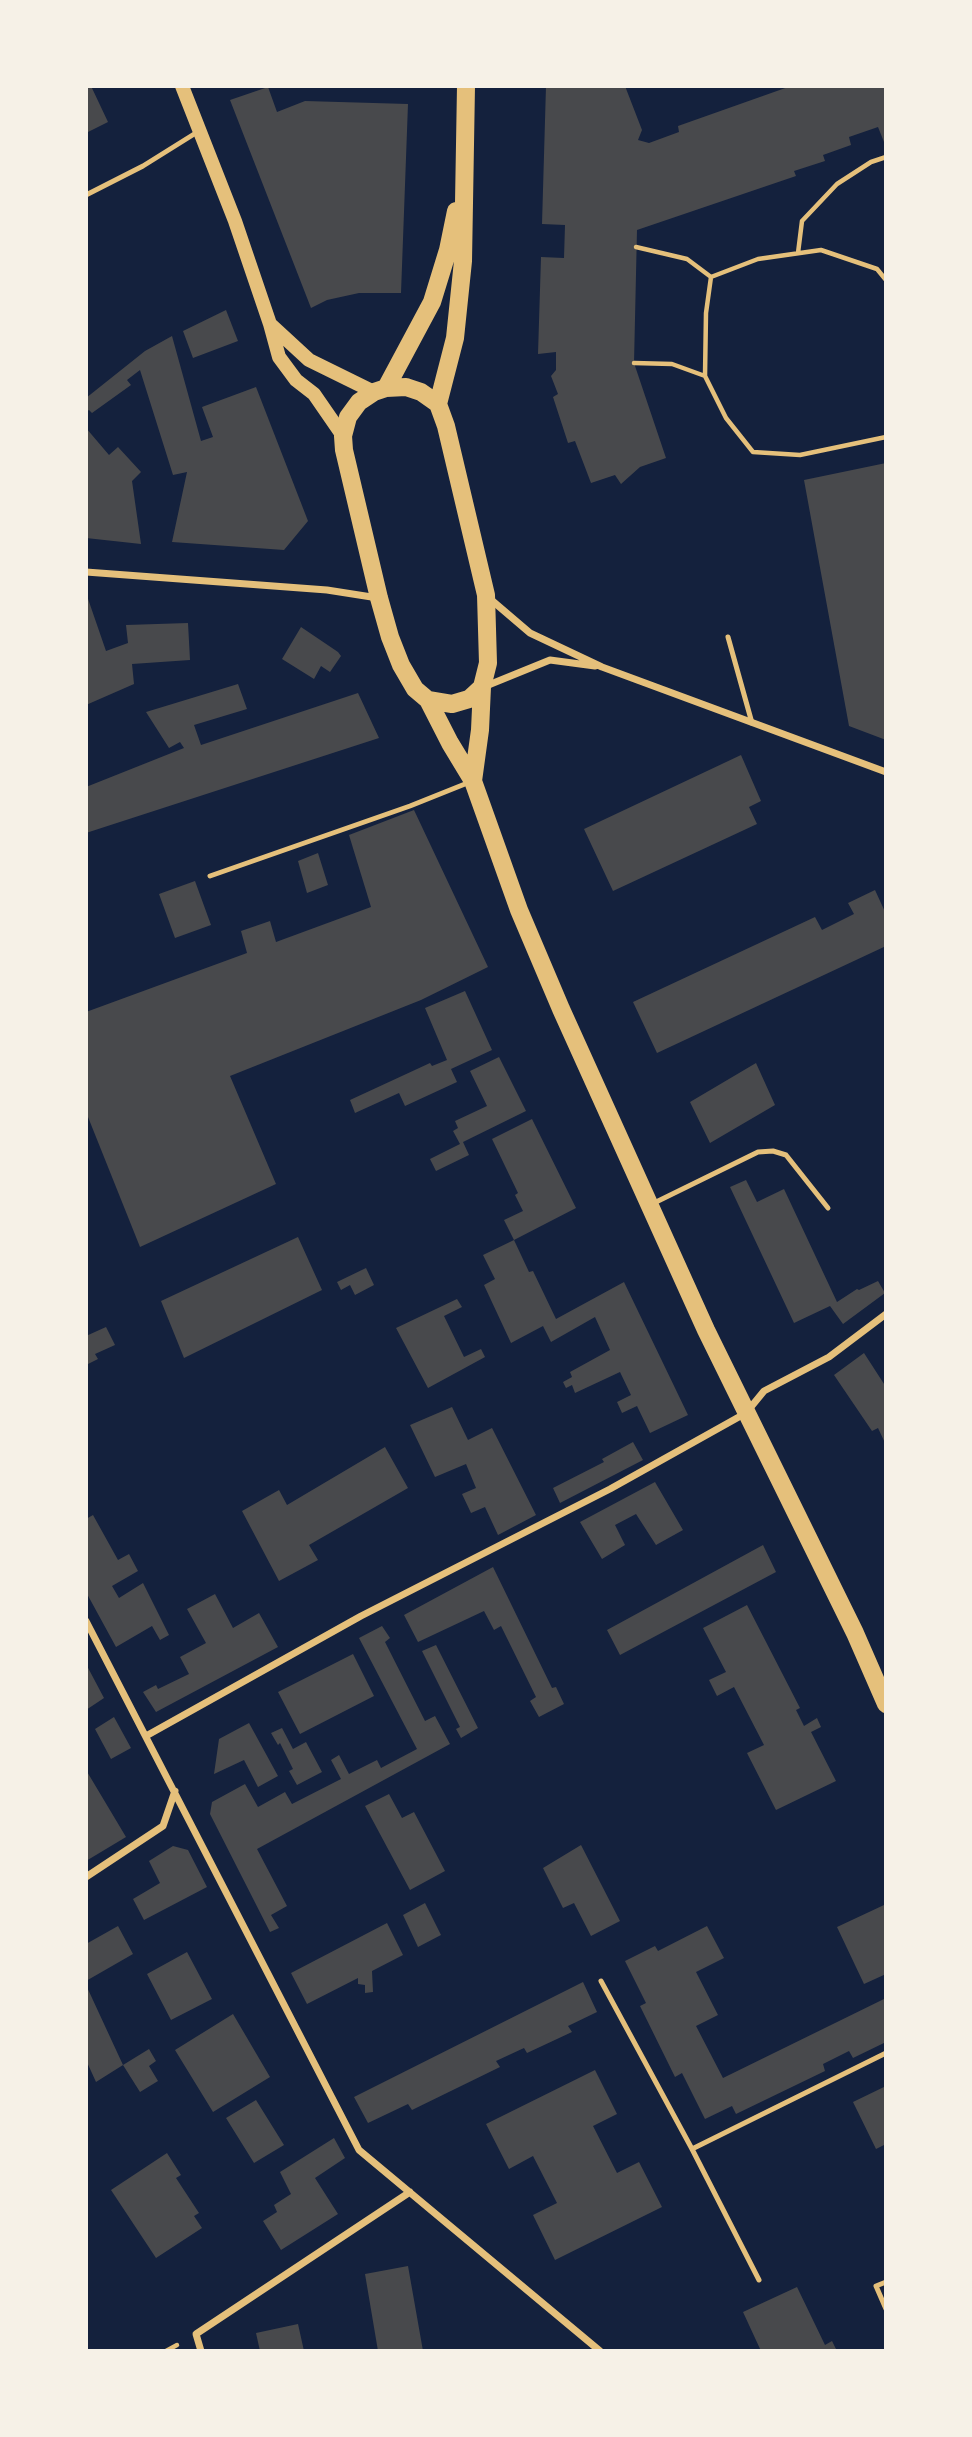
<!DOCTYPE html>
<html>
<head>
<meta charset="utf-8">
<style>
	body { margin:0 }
	#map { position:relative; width:972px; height:2437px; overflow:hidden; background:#14213d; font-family:Poppins,sans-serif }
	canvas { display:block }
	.frame { position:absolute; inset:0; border:88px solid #f6f1e7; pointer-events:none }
</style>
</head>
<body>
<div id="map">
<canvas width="972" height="2437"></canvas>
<div class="frame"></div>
</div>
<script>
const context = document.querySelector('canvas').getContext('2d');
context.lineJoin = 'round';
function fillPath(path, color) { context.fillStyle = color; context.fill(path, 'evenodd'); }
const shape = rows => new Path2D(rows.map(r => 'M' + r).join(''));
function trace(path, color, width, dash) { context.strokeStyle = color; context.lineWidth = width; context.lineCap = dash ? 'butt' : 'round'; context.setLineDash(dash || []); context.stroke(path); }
fillPath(shape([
	[86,86,91,86,108,122,86,133],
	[546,86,625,86,642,130,638,140,649,143,679,132,678,126,791,86,886,86,886,147,878,127,849,137,851,145,823,155,825,161,794,171,796,176,637,230,634,363,666,458,640,467,621,484,615,475,591,483,575,441,568,443,553,397,558,394,551,376,556,370,556,352,538,354,541,257,564,258,565,225,542,224],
	[268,87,277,112,305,101,408,104,401,293,359,293,327,300,311,308,230,100],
	[226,310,238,341,193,358,183,331],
	[172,336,201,441,213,437,202,407,256,387,308,521,284,550,172,542,187,472,173,475,140,370,127,380,131,385,92,413,89,410,86,412,86,398,145,351],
	[86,428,109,455,118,447,141,472,132,481,141,544,86,538],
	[886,463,886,740,849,726,804,480],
	[86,593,106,651,128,643,126,625,188,623,190,660,132,664,134,684,86,705],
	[301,627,338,652,341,656,330,672,321,666,314,679,282,659],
	[238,684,247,709,194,725,201,745,358,693,379,738,86,833,86,787,184,748,180,742,169,748,146,712],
	[741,755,761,801,749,807,757,824,613,891,584,829],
	[414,810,488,967,421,1000,230,1076,276,1184,140,1247,86,1112,86,1012,247,953,241,931,270,921,276,942,371,907,349,835],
	[318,853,328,885,307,893,298,861],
	[195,881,211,925,175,938,159,894],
	[875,890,886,914,886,946,657,1053,633,1002,815,917,822,930,854,914,848,903],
	[465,991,492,1050,451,1069,457,1082,405,1106,399,1093,355,1113,350,1100,430,1063,432,1066,447,1060,425,1008],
	[499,1057,526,1111,463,1142,469,1155,436,1171,430,1159,460,1144,453,1131,458,1128,455,1121,487,1106,470,1071],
	[756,1063,775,1105,710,1143,690,1102],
	[532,1119,576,1208,514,1240,504,1220,523,1211,515,1195,518,1193,492,1139],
	[746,1180,757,1202,784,1189,837,1302,857,1289,859,1290,878,1281,885,1293,843,1324,830,1306,794,1323,730,1187],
	[298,1237,322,1290,184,1358,161,1301],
	[514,1240,529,1272,533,1271,556,1319,624,1282,688,1415,650,1433,637,1406,622,1413,617,1402,631,1395,620,1372,575,1393,572,1385,566,1388,563,1382,572,1377,570,1372,610,1350,595,1317,551,1342,543,1326,511,1343,484,1285,495,1279,483,1255],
	[366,1268,374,1285,355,1295,350,1285,341,1290,337,1282],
	[457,1299,462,1307,444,1316,464,1357,481,1349,485,1357,428,1388,396,1328],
	[106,1327,115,1345,95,1354,98,1359,86,1365,86,1336],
	[864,1353,886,1387,886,1445,878,1428,872,1431,834,1375],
	[452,1407,468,1440,492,1428,536,1515,498,1535,485,1507,471,1513,462,1494,476,1488,466,1464,435,1477,410,1425],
	[633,1442,643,1460,560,1503,553,1488,604,1462,602,1459],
	[385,1447,408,1488,309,1545,318,1560,279,1581,242,1511,279,1490,287,1505],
	[655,1482,683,1530,656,1545,636,1514,615,1525,625,1545,602,1559,580,1522],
	[93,1515,118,1560,129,1554,138,1571,112,1586,119,1598,143,1583,169,1635,160,1640,152,1626,116,1647,86,1592,86,1519],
	[763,1545,776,1572,620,1655,607,1630],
	[493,1567,552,1688,556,1687,564,1704,539,1717,530,1701,536,1697,501,1626,494,1630,484,1611,418,1642,404,1615],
	[215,1594,233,1628,259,1613,278,1647,156,1712,143,1692,156,1685,158,1689,189,1674,180,1657,206,1643,187,1609],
	[747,1605,800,1708,796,1710,804,1726,817,1718,821,1727,811,1732,836,1781,776,1810,747,1753,764,1745,734,1687,717,1696,709,1680,726,1672,703,1628],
	[382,1626,390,1638,385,1642,425,1721,435,1716,450,1744,257,1849,287,1906,271,1915,279,1928,270,1932,210,1814,212,1802,245,1784,258,1807,285,1792,292,1804,341,1779,331,1760,339,1755,349,1774,377,1760,381,1768,417,1749,359,1638],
	[436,1645,478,1728,461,1738,456,1729,460,1727,422,1651],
	[353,1654,374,1696,300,1734,278,1692],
	[86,1664,104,1698,86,1710],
	[114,1717,131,1748,111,1759,95,1729],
	[249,1723,278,1776,258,1787,244,1760,214,1774,219,1739],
	[282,1728,293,1749,306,1742,322,1772,297,1785,289,1771,293,1769,280,1743,278,1745,271,1733],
	[86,1770,126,1837,86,1861],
	[389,1794,402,1818,414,1812,445,1871,410,1890,365,1806],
	[581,1845,620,1921,591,1936,574,1903,563,1908,543,1868],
	[173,1846,188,1850,207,1887,144,1920,133,1899,160,1883,149,1861],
	[425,1903,441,1935,418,1947,403,1915],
	[884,1905,886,1910,886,1974,864,1984,837,1927],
	[387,1923,403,1955,372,1971,373,1992,365,1993,365,1985,358,1984,358,1978,307,2004,291,1973],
	[118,1926,133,1954,86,1981,86,1944],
	[707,1926,724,1958,696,1972,718,2015,696,2026,723,2078,886,1998,886,2042,853,2058,849,2051,823,2064,825,2071,736,2114,732,2106,705,2119,682,2073,675,2077,640,2006,646,2003,625,1961,655,1946,658,1951],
	[187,1952,212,1999,171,2020,147,1974],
	[583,1982,597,2012,568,2026,572,2032,527,2053,524,2048,496,2061,500,2067,412,2110,408,2104,368,2123,354,2097],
	[86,1985,123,2065,96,2082,86,2060],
	[233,2014,270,2077,213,2112,175,2050],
	[149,2049,156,2061,149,2066,158,2081,140,2092,123,2065],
	[595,2070,617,2114,593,2126,617,2173,639,2162,662,2207,555,2260,533,2215,557,2203,533,2156,509,2169,486,2124],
	[886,2086,886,2144,876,2149,853,2102],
	[256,2100,284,2145,254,2163,226,2118],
	[334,2138,345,2158,315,2178,338,2214,281,2250,263,2221,277,2212,274,2205,291,2194,280,2172],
	[167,2153,181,2175,176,2178,199,2213,194,2216,202,2228,156,2258,111,2190],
	[408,2266,423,2351,378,2351,365,2274],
	[797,2287,825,2345,832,2341,837,2351,761,2351,743,2312],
	[298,2324,304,2351,260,2351,256,2333]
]), '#48494c');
trace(shape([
	[636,247,687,259,711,277,706,313,705,376,726,418,753,452,800,455,886,437],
	[798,253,802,221,837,184,871,162,886,157],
	[711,277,758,259,821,250,877,269,886,280],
	[634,363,672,364,705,376],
	[166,2351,177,2345]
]), '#e5c07b', 4.5);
trace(shape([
	[86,195,143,166,199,131],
	[728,637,752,723],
	[210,876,410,806,470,782],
	[654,1203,758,1152,773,1151,786,1155,828,1208],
	[601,1981,692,2149,759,2280],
	[692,2149,886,2053],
	[886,2282,876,2286,886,2309]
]), '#e5c07b', 5);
trace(shape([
	[86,572,327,590,378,598],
	[489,598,530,633,602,667,886,772],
	[486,686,550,660,595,666],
	[86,1621,359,2150,600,2351],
	[146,1736,361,1616,610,1489,746,1413,764,1391,829,1357,886,1314],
	[86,1877,163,1826,175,1791],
	[201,2351,196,2334,410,2192]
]), '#e5c07b', 7);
trace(shape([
	[182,86,235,221,270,324,279,357,296,380,314,394,343,436],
	[271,325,309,360,374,392]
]), '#e5c07b', 14);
trace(shape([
	[406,387,421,392,438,404,446,426,486,595,488,663,482,687,469,699,452,704,428,700,415,689,401,665,390,637,379,598,344,450,343,436,348,417,359,402,374,392,386,388,406,387],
	[386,388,432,302,448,250,456,211],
	[438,404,455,338,463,261,466,86],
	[428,700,450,743,473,781,519,910,561,1009,706,1330,855,1633,886,1704],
	[473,781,480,730,482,687]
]), '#e5c07b', 18);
</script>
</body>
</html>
